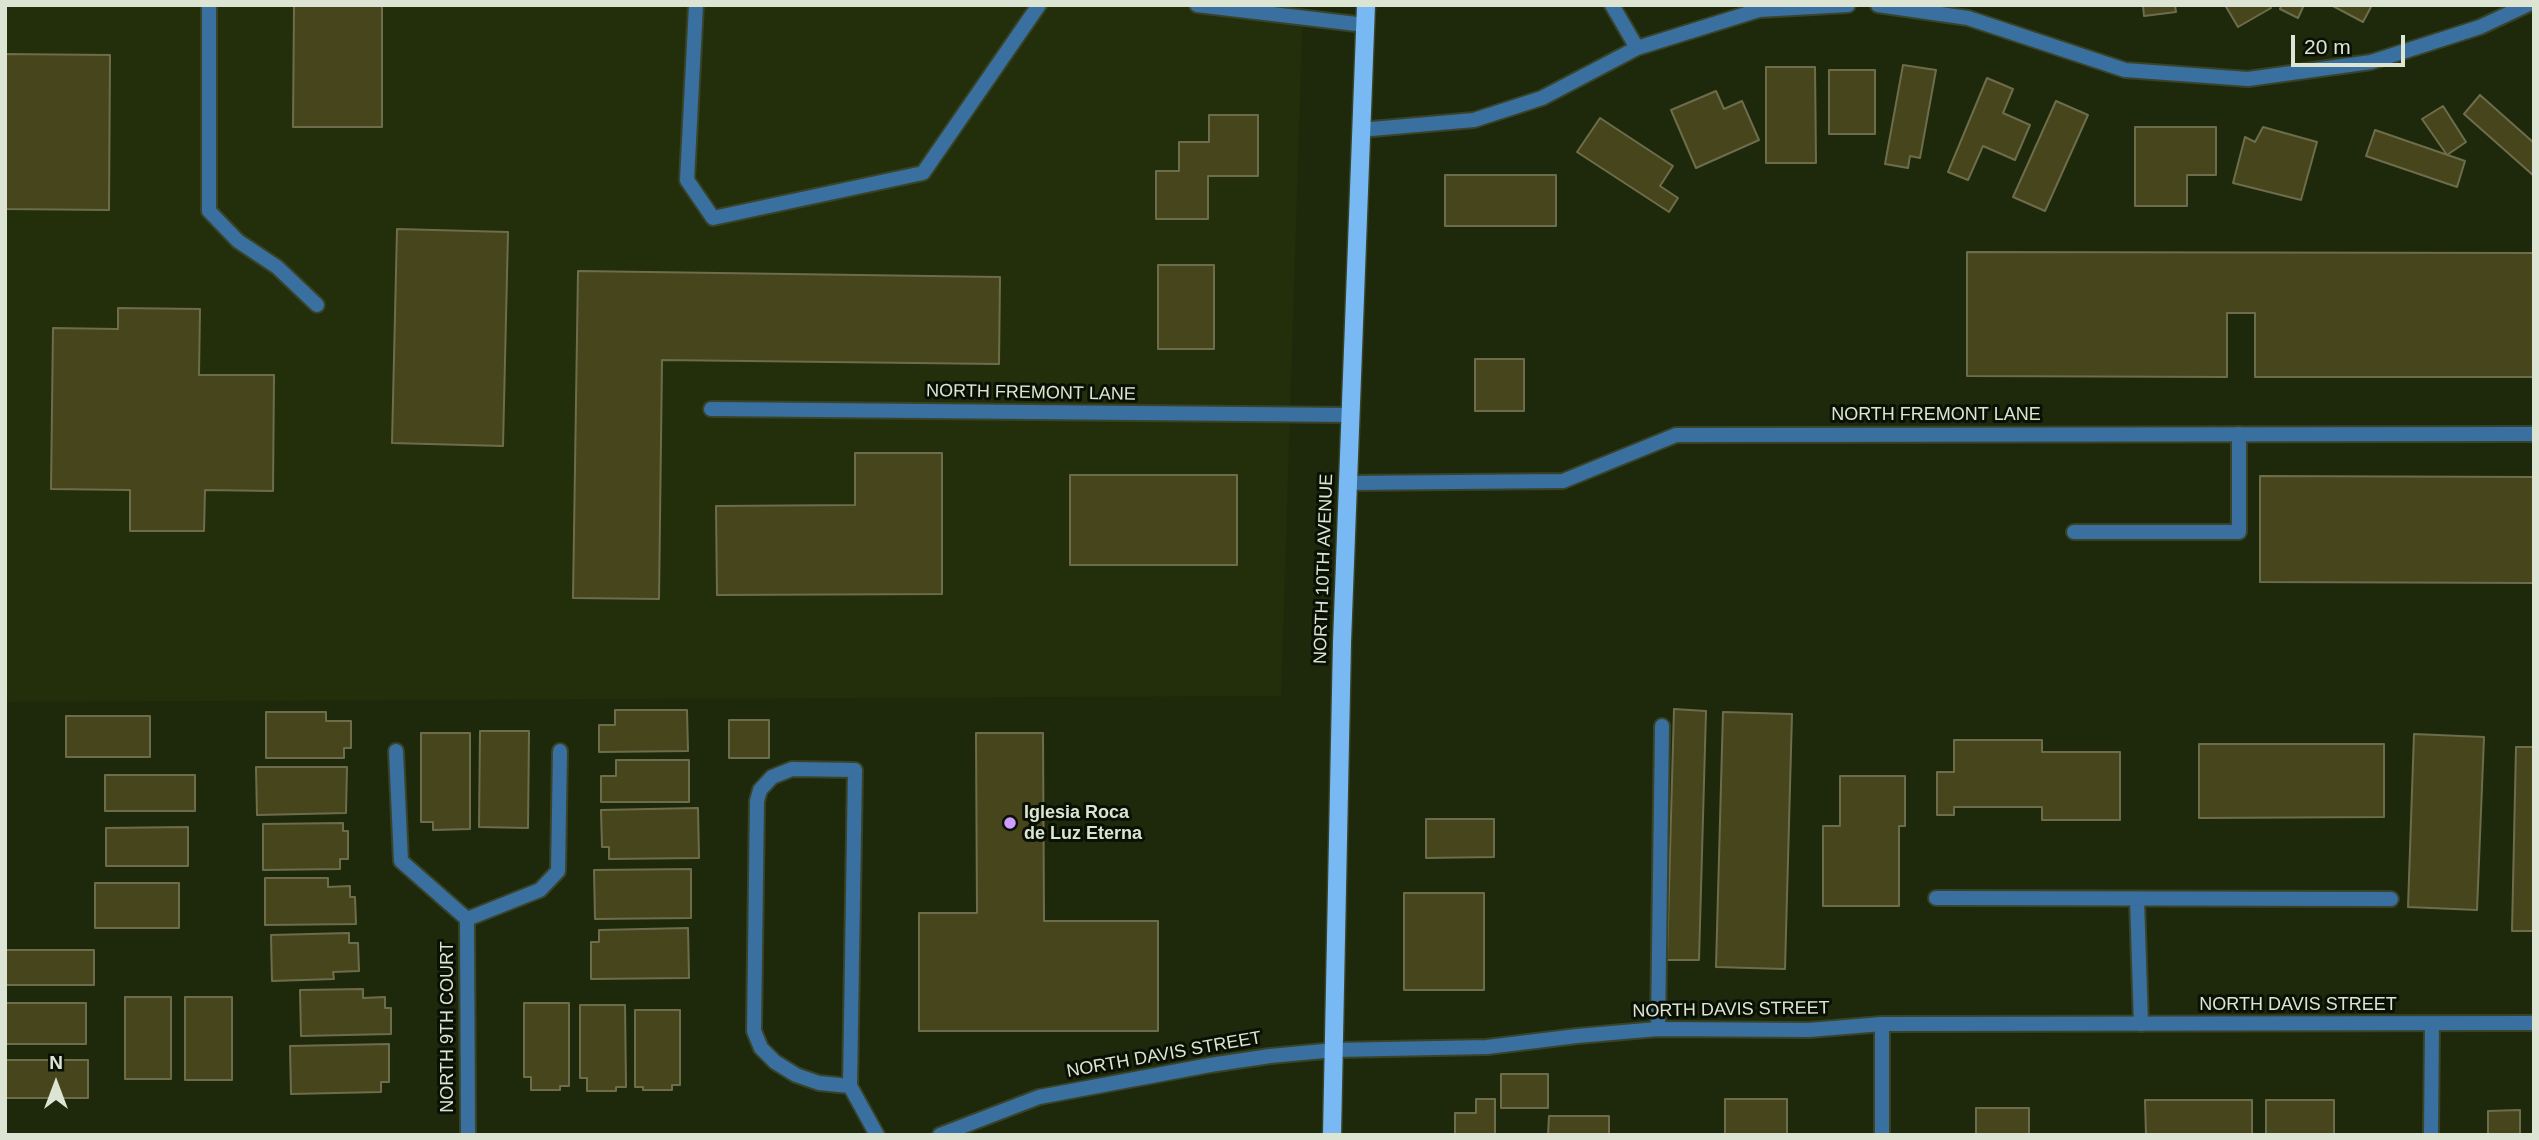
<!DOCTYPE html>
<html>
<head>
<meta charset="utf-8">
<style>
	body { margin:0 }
	#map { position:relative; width:2539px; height:1140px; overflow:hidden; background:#1e290c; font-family:Helvetica,sans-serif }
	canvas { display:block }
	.frame { position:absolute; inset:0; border:7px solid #dce4d3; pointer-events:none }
	.north { position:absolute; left:21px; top:1049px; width:70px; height:70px; -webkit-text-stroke:5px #0b1005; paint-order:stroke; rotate:0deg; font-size:19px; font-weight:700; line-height:28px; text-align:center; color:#dce4d3 }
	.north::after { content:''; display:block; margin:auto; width:24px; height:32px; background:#dce4d3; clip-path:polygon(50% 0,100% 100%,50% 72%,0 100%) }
	.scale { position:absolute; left:2291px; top:35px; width:114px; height:32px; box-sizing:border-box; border:4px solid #dce4d3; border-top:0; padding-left:9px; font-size:21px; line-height:24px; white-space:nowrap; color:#dce4d3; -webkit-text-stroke:5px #0b1005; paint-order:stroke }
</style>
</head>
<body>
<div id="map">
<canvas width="2539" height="1140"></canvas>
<div class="frame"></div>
<div class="north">N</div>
<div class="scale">20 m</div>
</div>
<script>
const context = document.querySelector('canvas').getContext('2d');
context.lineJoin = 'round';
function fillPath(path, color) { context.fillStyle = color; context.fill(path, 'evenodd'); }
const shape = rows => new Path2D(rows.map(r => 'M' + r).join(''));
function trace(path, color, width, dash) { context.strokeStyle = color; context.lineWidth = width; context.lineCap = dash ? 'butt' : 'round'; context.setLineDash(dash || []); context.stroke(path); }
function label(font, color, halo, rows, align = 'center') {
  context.font = font + ' Helvetica,sans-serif'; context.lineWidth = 6; context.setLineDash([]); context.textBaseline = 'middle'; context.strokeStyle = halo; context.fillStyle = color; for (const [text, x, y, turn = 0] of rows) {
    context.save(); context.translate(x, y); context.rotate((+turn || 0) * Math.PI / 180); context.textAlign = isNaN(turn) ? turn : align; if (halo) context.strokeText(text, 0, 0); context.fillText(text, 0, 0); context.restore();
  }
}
fillPath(shape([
	[5,5,1303,5,1281,696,5,702]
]), '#222f0a');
const building = shape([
	[294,5,382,5,382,127,293,127,294,5],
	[2143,5,2175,5,2176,12,2144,16,2143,5],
	[2225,5,2269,5,2271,8,2238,27,2225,5],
	[2282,5,2304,5,2298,18,2280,9,2282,5],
	[2331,5,2372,5,2363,22,2331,5],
	[5,54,110,55,109,210,5,209,5,54],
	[1903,65,1936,70,1920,158,1910,156,1908,168,1885,164,1903,65],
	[1766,67,1815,67,1816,163,1766,163,1766,67],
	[1829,70,1875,70,1875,134,1829,134,1829,70],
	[1987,78,2013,89,2003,113,2030,125,2015,160,1983,146,1968,180,1948,172,1987,78],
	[1716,91,1724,109,1742,101,1759,140,1696,168,1671,110,1716,91],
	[2480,95,2534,143,2534,176,2464,114,2480,95],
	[2056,101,2088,115,2045,211,2013,197,2056,101],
	[2443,106,2466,142,2447,155,2422,119,2443,106],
	[1209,115,1258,115,1258,176,1208,176,1208,219,1156,219,1156,171,1179,171,1179,142,1209,142,1209,115],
	[1600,118,1673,166,1660,186,1678,198,1669,212,1577,152,1600,118],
	[2135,127,2216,127,2216,175,2187,175,2187,206,2135,206,2135,127],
	[2263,127,2317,142,2301,200,2233,183,2245,137,2255,142,2263,127],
	[2375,130,2465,161,2457,187,2366,156,2375,130],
	[1445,175,1556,175,1556,226,1445,226,1445,175],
	[397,229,508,232,503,446,392,443,397,229],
	[1967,252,2534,253,2534,377,2255,377,2255,313,2227,313,2227,377,1967,376,1967,252],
	[1158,265,1214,265,1214,349,1158,349,1158,265],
	[578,271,1000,277,999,364,662,360,659,599,573,598,578,271],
	[118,308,200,309,199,375,274,375,273,491,205,490,204,531,130,531,130,490,51,489,53,328,118,329,118,308],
	[1475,359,1524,359,1524,411,1475,411,1475,359],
	[855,453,942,453,942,594,717,595,716,506,855,505,855,453],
	[1070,475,1237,475,1237,565,1070,565,1070,475],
	[2260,476,2534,477,2534,583,2260,582,2260,476],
	[1674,709,1706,711,1699,960,1667,960,1674,709],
	[615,710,687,710,688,751,599,752,599,725,615,725,615,710],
	[266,712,326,712,326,721,351,721,351,748,344,748,344,758,266,758,266,712],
	[1723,712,1792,714,1785,969,1716,967,1723,712],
	[66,716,150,716,150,757,66,757,66,716],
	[729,720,769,720,769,758,729,758,729,720],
	[480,731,529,731,528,828,479,827,480,731],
	[421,733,470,733,470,829,433,830,433,822,421,822,421,733],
	[976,733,1043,733,1044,921,1158,921,1158,1031,919,1031,919,913,977,913,976,733],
	[2414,734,2484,737,2477,910,2408,907,2414,734],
	[1954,740,2042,740,2042,752,2120,752,2120,820,2042,820,2042,807,1954,807,1954,815,1937,815,1937,772,1954,772,1954,740],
	[2199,744,2384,744,2384,817,2199,818,2199,744],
	[2516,747,2534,747,2534,931,2512,931,2516,747],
	[616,760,689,760,689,802,601,802,601,776,616,776,616,760],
	[256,767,347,767,346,813,257,815,256,767],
	[105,775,195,775,195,811,105,811,105,775],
	[1840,776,1905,776,1905,826,1899,826,1899,906,1823,906,1823,826,1840,826,1840,776],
	[698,808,699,858,609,859,609,847,602,847,601,810,698,808],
	[1426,819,1494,819,1494,857,1426,858,1426,819],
	[343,823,343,831,348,831,348,859,340,859,340,869,263,870,263,824,343,823],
	[188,827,188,866,106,866,106,828,188,827],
	[691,869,691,918,595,919,594,870,691,869],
	[265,878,328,878,328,887,350,886,350,897,355,897,356,924,265,925,265,878],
	[95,883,179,883,179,928,95,928,95,883],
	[1404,893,1484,893,1484,990,1404,990,1404,893],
	[688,928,689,978,591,979,591,942,599,942,599,930,688,928],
	[349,933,349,943,358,943,359,971,333,972,334,979,272,981,271,935,349,933],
	[6,950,94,950,94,985,6,985,6,950],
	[363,989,363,998,385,997,385,1008,391,1008,391,1034,301,1036,300,990,363,989],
	[125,997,171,997,171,1079,125,1079,125,997],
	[185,997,232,997,232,1080,185,1080,185,997],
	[5,1003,86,1003,86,1044,5,1044,5,1003],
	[524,1003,569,1003,569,1086,560,1086,560,1090,531,1090,531,1077,524,1077,524,1003],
	[580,1005,625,1005,626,1087,616,1087,616,1091,587,1091,587,1078,580,1078,580,1005],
	[635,1010,680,1010,680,1085,672,1085,672,1090,643,1090,643,1087,635,1087,635,1010],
	[389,1044,389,1082,381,1082,381,1092,291,1094,290,1046,389,1044],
	[5,1060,88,1060,88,1098,5,1098,5,1060],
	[1501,1074,1548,1074,1548,1108,1501,1108,1501,1074],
	[1476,1099,1495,1099,1495,1135,1455,1135,1455,1113,1476,1113,1476,1099],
	[1725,1099,1787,1099,1787,1135,1725,1135,1725,1099],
	[2145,1100,2252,1100,2252,1135,2146,1135,2145,1100],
	[2266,1100,2334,1100,2334,1135,2266,1135,2266,1100],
	[1976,1108,2029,1108,2029,1135,1976,1135,1976,1108],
	[2520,1110,2520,1135,2488,1135,2488,1111,2520,1110],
	[1549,1116,1609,1116,1609,1135,1548,1135,1549,1116]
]);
fillPath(building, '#46451c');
trace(building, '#6e6d4b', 2);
const service = shape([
	[209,5,209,211,238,241,277,267,317,305],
	[696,5,687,180,713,218,923,173,1039,5],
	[1197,5,1365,25],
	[1612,5,1637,48],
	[1878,5,1968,18,2125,70,2248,79,2371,62,2480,27,2527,5],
	[1360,130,1474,120,1542,98,1637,48,1759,10,1848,5],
	[2074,532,2239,532,2239,434],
	[396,751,401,861,467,919,540,890,558,871,560,751],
	[1936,898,2391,899],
	[2137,899,2141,1024],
	[1658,1029,1662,726],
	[850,1086,819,1083,796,1075,775,1062,761,1048,754,1031,757,801,760,790,772,777,792,769,855,770,850,1086,877,1135]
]);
const minor = shape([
	[711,409,1350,415],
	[1348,483,1563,481,1676,435,2534,434],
	[467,919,468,1135],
	[940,1135,1039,1097,1210,1065,1270,1056,1335,1050],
	[1882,1135,1882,1024],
	[2431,1135,2432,1024]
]);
const tertiary = shape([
	[1335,1050,1487,1047,1577,1036,1658,1029,1809,1030,1882,1024,2534,1023]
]);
const primary = shape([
	[1332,1135,1342,642,1366,5]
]);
trace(service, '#394328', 18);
trace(minor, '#394328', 18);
trace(tertiary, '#394328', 18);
trace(primary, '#394328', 21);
trace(service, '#39709f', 14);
trace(minor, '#39709f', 14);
trace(tertiary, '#39709f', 14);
trace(primary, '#78b9f3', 18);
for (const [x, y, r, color] of [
	[1010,823,7,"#cf9dff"]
]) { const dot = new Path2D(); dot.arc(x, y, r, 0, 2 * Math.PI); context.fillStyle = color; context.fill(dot); trace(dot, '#0b1005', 2.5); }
label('18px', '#dce4d3', '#0b1005', [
	["NORTH FREMONT LANE",1031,393,1],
	["NORTH FREMONT LANE",1936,415],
	["NORTH 10TH AVENUE",1324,569,-88],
	["NORTH DAVIS STREET",2298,1005],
	["NORTH DAVIS STREET",1731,1010,-1],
	["NORTH 9TH COURT",448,1027,-90],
	["NORTH DAVIS STREET",1164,1055,-10]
]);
label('bold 18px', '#dce4d3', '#0b1005', [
	["Iglesia Roca",1024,813],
	["de Luz Eterna",1024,834]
], 'left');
</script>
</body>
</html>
